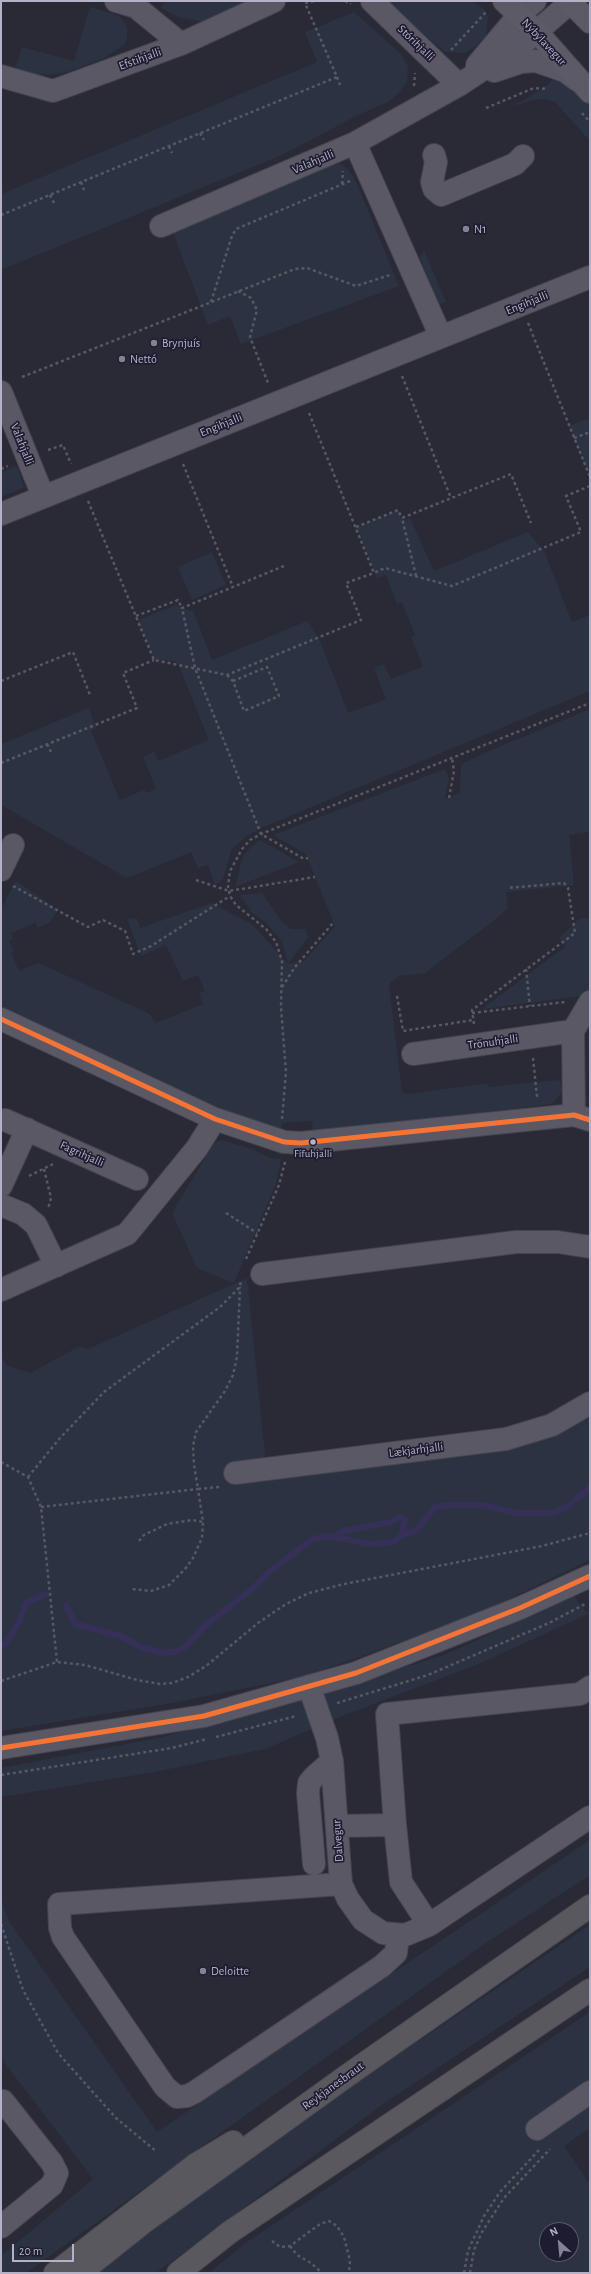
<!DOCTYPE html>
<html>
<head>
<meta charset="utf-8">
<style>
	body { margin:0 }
	#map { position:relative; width:591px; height:2274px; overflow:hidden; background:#2a2936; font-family:"Alegreya Sans",sans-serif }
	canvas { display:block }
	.frame { position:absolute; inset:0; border:2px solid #b5b2c8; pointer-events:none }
	.north { position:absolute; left:539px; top:2222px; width:40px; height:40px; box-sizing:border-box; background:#1e1c31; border:1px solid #5a586d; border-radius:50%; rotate:333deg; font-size:11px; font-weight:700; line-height:16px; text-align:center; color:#b5b2c8 }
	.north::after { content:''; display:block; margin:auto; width:14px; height:18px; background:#848295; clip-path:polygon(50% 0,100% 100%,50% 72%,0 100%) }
	.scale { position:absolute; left:12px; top:2244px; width:62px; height:18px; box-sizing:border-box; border:2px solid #b5b2c8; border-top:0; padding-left:5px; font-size:12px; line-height:14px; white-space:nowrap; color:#b5b2c8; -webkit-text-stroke:3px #1e1c31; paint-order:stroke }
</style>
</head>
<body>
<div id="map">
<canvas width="591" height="2274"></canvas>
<div class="frame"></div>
<div class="north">N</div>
<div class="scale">20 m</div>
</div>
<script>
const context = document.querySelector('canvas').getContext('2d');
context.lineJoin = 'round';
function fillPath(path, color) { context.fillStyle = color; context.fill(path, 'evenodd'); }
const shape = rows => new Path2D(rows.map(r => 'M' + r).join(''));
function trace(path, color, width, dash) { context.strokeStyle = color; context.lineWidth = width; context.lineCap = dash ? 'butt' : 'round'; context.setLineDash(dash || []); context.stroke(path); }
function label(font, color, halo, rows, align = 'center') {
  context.font = font + ' "Alegreya Sans",sans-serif'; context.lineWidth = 3.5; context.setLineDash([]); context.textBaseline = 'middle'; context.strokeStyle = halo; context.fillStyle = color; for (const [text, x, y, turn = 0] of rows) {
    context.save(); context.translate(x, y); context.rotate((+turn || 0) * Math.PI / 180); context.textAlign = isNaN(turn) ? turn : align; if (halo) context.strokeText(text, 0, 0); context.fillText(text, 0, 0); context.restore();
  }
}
fillPath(shape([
	[164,1,249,1,205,22,178,17,161,8],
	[387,1,473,1,484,9,488,17,486,36,475,47,464,53,445,52,398,12],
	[90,7,117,15,123,20,127,28,127,39,124,45,102,59,67,72,49,75,28,74,15,69,22,47,74,61],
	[354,12,401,54,408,66,407,81,399,93,388,102,360,114,282,155,1,270,1,194,317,62,305,32],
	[554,77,570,84,590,106,590,141,555,102,545,99,533,100,510,107,531,96,550,83],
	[339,163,349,170,357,184,399,286,241,344,230,316,208,325,172,230],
	[424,250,446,302,439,304,420,258],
	[590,418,590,477,569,426],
	[17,466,24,488,1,497,1,472],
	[398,510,402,518,405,520,410,518,434,571,528,532,544,551,572,622,590,615,590,691,261,828,248,835,232,849,223,879,215,885,208,865,198,868,191,852,127,878,1,805,1,744,89,708,96,728,91,731,120,800,144,790,146,793,156,789,143,757,154,752,158,761,209,740,177,661,154,660,138,620,176,605,190,611,193,610,212,660,307,621,320,641,348,713,386,699,374,668,384,664,391,679,423,666,411,637,415,635,402,602,397,604,386,575,377,578,356,527],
	[212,552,226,585,192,600,178,567],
	[590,709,590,832,569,835,574,885,506,892,508,908,497,918,425,973,399,976,389,984,402,1092,408,1094,490,1083,487,1087,560,1080,562,1092,552,1104,313,1133,312,1121,282,1123,280,1133,148,1078,1,1012,1,909,16,881,58,910,49,923,37,928,36,923,11,933,13,939,9,941,14,952,11,953,19,971,39,963,150,1014,155,1023,203,1004,199,993,205,991,198,975,183,981,166,945,141,956,127,919,137,918,140,928,212,903,253,925,288,964,282,941,265,922,252,913,240,895,262,893,282,922,291,929,305,929,308,937,288,964,304,961,335,926,306,854,273,835,445,769,449,778,445,799,460,793,461,764,489,751],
	[260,840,299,862,235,887,243,856,251,847],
	[590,918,590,989,582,996,482,1009,566,946,559,938,579,919],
	[222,1140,252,1149,270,1158,281,1159,276,1184,234,1283,197,1268,172,1213,214,1143],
	[247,1278,267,1474,586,1416,590,1419,590,1560,471,1617,306,1676,172,1703,1,1731,1,1354,6,1365,30,1373,80,1346,88,1349],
	[574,1596,588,1614,481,1663,345,1715,265,1749,155,1772,1,1797,1,1768,163,1737,319,1694,444,1655],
	[590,1840,590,1875,480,1947,26,2273,1,2273,1,2256,93,2179,1,2058,1,1900,9,1921,157,2132],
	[590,1925,590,1967,383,2104,156,2273,98,2273,266,2144],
	[590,2012,590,2128,564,2146,590,2185,590,2273,209,2273,247,2242],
	[547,2230,571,2230,571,2254,547,2254]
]), '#2b3342');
trace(shape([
	[333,1537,343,1531,391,1522,400,1517,405,1519,402,1535],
	[66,1605,75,1624,121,1636,141,1647,163,1653,176,1652,186,1646,206,1625,252,1589,269,1572,313,1539,330,1536,369,1544,394,1542,402,1535,417,1530,435,1507,449,1505,482,1505,517,1513,553,1513,567,1507,590,1487],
	[1,1646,6,1643,19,1622,26,1603,45,1594]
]), '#363059', 6);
const minor = shape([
	[116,1,136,7,181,44],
	[372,1,459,85],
	[477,65,519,15,535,1],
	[494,71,521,62,536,61,565,71,577,80],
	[1,76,53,91,181,44,274,1],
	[355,143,441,337],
	[434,155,436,162,432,182,434,189,441,195,515,164,523,156],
	[161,226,355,143,459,85,526,41,572,1],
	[1,392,43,496],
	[1,514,590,277],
	[1,870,13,845],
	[1,1019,215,1119,284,1142,301,1143,574,1115,590,1120],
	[413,1054,573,1031],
	[574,1115,573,1031,590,1002],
	[5,1120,137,1179],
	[1,1186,27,1129],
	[1,1205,23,1214,36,1225,56,1266],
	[262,1274,516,1242,558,1242,590,1247],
	[1,1290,127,1234,197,1148,215,1119],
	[235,1473,506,1439,552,1425,590,1403],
	[309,1686,327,1738,332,1761,341,1884,348,1899,363,1920,383,1933,405,1935,429,1925],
	[1,1748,204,1716,356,1673,520,1608,590,1576],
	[395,1825,401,1882,429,1925,590,1817],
	[337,1826,395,1825,387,1714,580,1694,590,1687],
	[314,1864,308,1793,309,1783,314,1777,332,1761],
	[341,1884,59,1904,60,1928,63,1937,165,2087,177,2097,187,2096,195,2092,382,1966,396,1953,398,1935],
	[537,2129,590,2092],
	[1,2227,52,2185,57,2173,52,2163,3,2101]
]);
const major = shape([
	[504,1,537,32,590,92],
	[569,1,590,22]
]);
const highway = shape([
	[55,2273,195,2165,233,2142],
	[80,2273,144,2222,348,2075,590,1906],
	[178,2273,230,2232,590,1990]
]);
trace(minor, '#45444e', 24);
trace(major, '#454450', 24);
trace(highway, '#474651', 24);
trace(shape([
	[345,1,351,4],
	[451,50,486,12],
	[337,77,340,85],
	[414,86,415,73],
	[486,108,534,88,547,89],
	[582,113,590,122],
	[200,133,204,140],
	[169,146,172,153],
	[81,182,84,190],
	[342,184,343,171],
	[50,195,54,203],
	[1,215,337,77,305,3,314,1],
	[238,291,251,298,257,310,250,337,268,383],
	[211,302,232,236,236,229,350,181],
	[528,323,590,477],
	[402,376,451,498],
	[22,377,295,269,307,268,356,286,390,275],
	[309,413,374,573,385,568,452,586,581,532,566,496,590,486],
	[574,438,590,432],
	[48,450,63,445,71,464],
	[183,464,233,587],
	[1,469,8,466],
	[88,501,154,660,227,675,361,620,346,583,374,573],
	[356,527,398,510,402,518],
	[284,566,182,608,195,668,261,834,304,859,308,858],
	[416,576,402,518,511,474,531,523],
	[136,616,178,600,182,608],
	[227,675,233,681,244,711,279,696,267,667,233,681],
	[1,681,73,652,90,695],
	[47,744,52,754],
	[1,763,137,708,123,673,154,660],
	[449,798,454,771,452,758],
	[196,880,229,891,315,877],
	[13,886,88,927,103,920,125,931,133,954,151,946,230,896],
	[526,969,530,1006],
	[282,987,295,967,333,923],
	[397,996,403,1031,473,1020],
	[472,1013,565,1002],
	[474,1024,472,1010,575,933,568,888,564,883,508,888],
	[533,1058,537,1097],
	[282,1119,286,1072,281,1007,282,961,276,942,266,929,236,905,230,896,228,887,230,871,242,849,250,840,261,834,590,703],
	[44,1169,51,1198,48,1209],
	[29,1176,53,1164],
	[226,1213,257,1233],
	[246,1259,279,1185,285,1162],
	[1,1462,28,1477,41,1507,57,1662],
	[28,1477,60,1438,104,1392,220,1307,240,1287,241,1280],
	[219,1487,198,1489,194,1465,193,1446,196,1432,225,1391,233,1375,237,1357,240,1287],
	[41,1507,198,1489,203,1522,202,1538,193,1558,185,1569,169,1585,151,1591,132,1589],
	[139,1541,144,1535,167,1524,192,1520,203,1522],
	[1,1681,57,1662,85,1665,137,1680,160,1684,172,1683,188,1677,206,1666,258,1623,286,1604,309,1593,344,1584,542,1546,590,1533],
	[337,1703,428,1675,549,1623,585,1604],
	[216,1737,296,1716],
	[1,1775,172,1748,207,1739],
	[1,1924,23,1990,58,2053,116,2118,157,2152],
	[272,2241,280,2247,290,2246,320,2224,329,2221,337,2226,344,2237,350,2261,349,2273],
	[290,2246,297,2255,311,2263,322,2273],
	[464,2273,468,2251,484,2216,500,2192,539,2150],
	[470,2273,474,2250,482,2232,504,2198,550,2149]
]), '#575862', 2.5, [3, 3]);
trace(minor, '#5a5864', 22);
trace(major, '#5c5a66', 22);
trace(highway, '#59585e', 22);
trace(shape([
	[1,1019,215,1119,284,1142,301,1143,574,1115,590,1120],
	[1,1748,204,1716,356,1673,520,1608,590,1576]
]), '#f57335', 5);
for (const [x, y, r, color] of [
	[466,229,4,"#848295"],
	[154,343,4,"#848295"],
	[122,359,4,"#848295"],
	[313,1142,3.5,"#b5b2c8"],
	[203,1971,4,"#848295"]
]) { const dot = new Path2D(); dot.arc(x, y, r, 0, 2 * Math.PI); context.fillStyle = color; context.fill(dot); trace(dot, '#1e1c31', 1.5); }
label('11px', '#b5b2c8', '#1e1c31', [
	["Fífuhjalli",313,1154]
]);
label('12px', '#b5b2c8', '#1e1c31', [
	["Nýbýlavegur",544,42,47],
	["Stórihjalli",416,43,44],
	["Efstihjalli",140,59,-20],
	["Valahjalli",313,162,-23],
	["Engihjalli",527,303,-22],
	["Engihjalli",221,425,-22],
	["Valahjalli",22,444,68],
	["Trönuhjalli",493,1042,-8],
	["Fagrihjalli",82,1154,24],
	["Lækjarhjalli",416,1450,-7],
	["Dalvegur",338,1841,-94],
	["Reykjanesbraut",333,2086,-36]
]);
label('12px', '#b5b2c8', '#1e1c31', [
	["N1",474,229],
	["Brynjuís",162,343],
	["Nettó",130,359],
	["Deloitte",211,1971]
], 'left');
</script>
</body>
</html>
